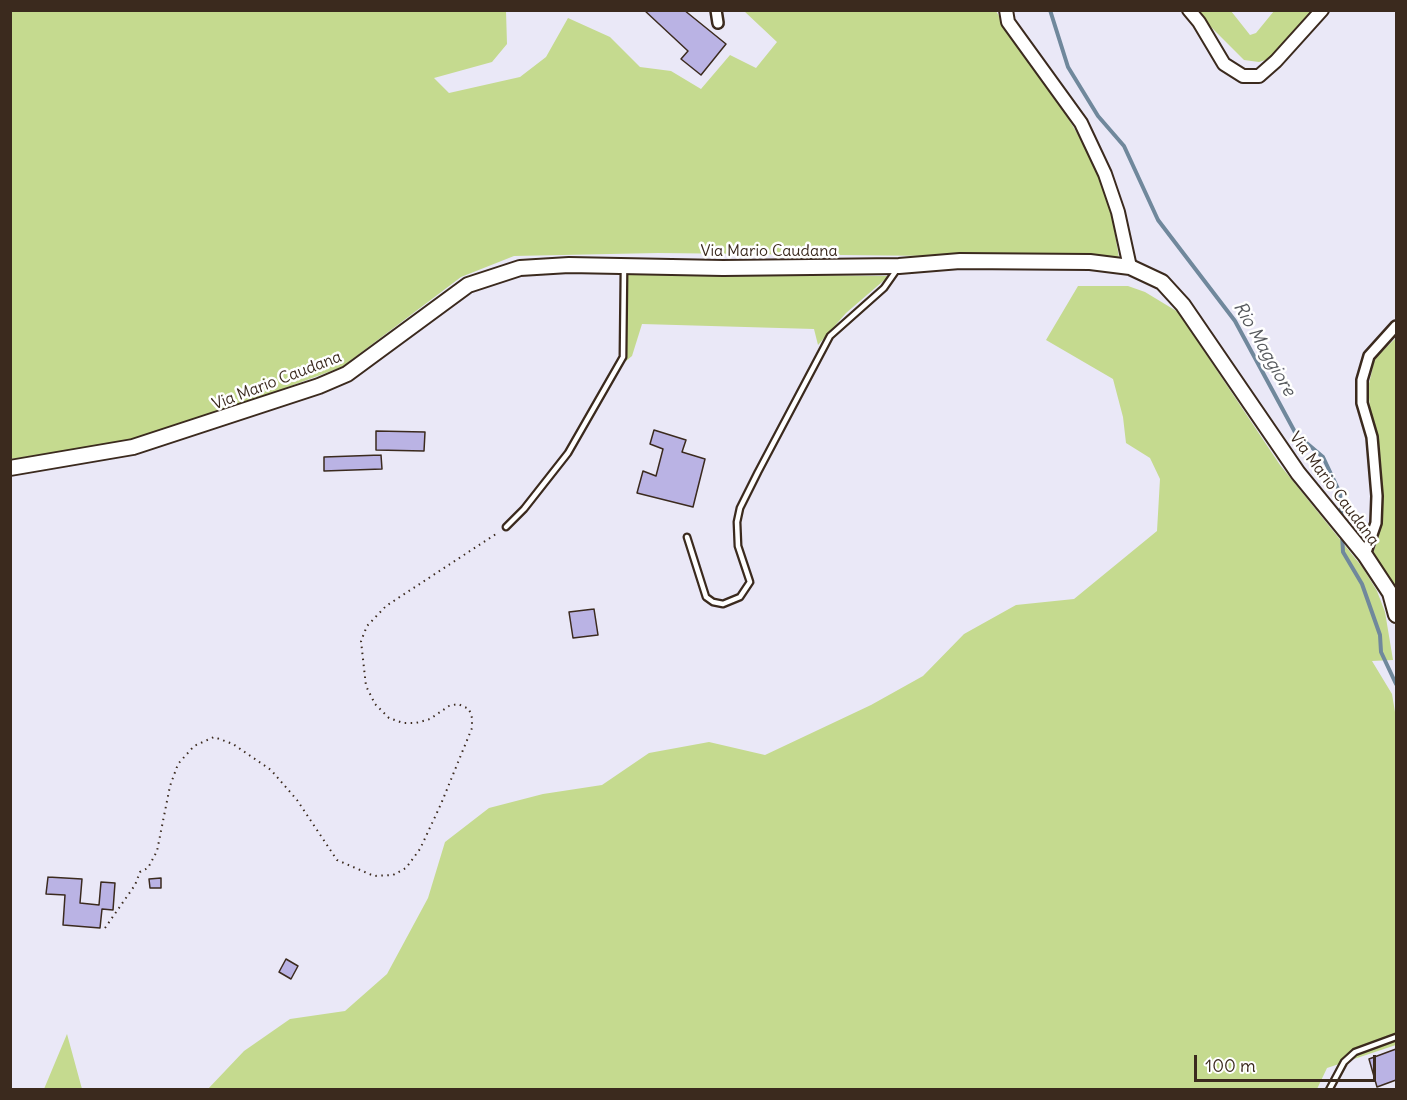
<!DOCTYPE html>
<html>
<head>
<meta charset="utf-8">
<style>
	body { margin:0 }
	#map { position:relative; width:1407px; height:1100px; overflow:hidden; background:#eae8f7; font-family:Delius,sans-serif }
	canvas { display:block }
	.frame { position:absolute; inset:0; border:12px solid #3b2a1e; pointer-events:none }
	.scale { position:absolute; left:1194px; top:1055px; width:182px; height:27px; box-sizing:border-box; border:3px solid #3b2a1e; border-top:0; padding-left:8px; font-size:18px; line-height:21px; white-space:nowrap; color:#3b2a1e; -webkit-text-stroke:4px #fff; paint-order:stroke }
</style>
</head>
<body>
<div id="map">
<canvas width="1407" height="1100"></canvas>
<div class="frame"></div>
<div class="scale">100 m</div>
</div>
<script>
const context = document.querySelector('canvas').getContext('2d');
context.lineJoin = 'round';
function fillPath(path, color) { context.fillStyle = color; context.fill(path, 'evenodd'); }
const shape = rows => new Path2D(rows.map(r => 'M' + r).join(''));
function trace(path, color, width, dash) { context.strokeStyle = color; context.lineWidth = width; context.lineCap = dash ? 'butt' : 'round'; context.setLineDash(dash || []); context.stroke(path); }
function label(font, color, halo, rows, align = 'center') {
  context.font = font + ' Delius,sans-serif'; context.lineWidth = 5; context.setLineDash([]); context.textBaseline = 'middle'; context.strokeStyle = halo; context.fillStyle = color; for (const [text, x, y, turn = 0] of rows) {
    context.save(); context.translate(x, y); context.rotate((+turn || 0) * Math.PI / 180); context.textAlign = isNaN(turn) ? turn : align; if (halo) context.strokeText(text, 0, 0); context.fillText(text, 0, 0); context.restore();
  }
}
fillPath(shape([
	[11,11,506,11,507,44,492,62,434,78,449,93,520,77,546,57,568,18,610,37,640,67,671,71,701,89,730,55,756,68,777,42,744,11,996,11,1017,46,1068,118,1099,170,1110,204,1119,258,658,253,514,256,461,277,342,367,188,424,132,440,11,459],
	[1195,11,1231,11,1250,35,1256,33,1274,11,1315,11,1272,58,1259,62,1244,60],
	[628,273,889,276,846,313,818,345,814,329,642,324,632,356,626,361],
	[1078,286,1128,286,1145,292,1178,312,1280,465,1363,568,1377,591,1385,612,1393,660,1372,661,1392,694,1396,718,1396,1045,1327,1068,1317,1089,207,1090,244,1051,290,1019,345,1011,387,974,428,898,445,842,489,808,543,794,602,785,649,753,709,742,765,755,871,705,923,676,964,634,1016,605,1074,599,1157,531,1160,479,1150,458,1126,443,1123,417,1113,379,1046,340],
	[1396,338,1396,595,1386,574,1373,554,1381,527,1382,493,1381,464,1371,417,1368,388,1375,358],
	[67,1034,82,1089,44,1089]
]), '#c5da8f');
trace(shape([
	[1050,10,1068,67,1098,116,1124,146,1158,220,1235,321,1296,434,1323,457,1340,493,1342,520],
	[1342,534,1343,552,1362,584,1380,635,1381,652,1396,684]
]), '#70889c', 4);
const building = shape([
	[644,10,684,10,726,44,701,75,681,59,688,51,644,10],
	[654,430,686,440,682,452,705,459,693,507,637,493,643,471,656,476,663,449,650,444,654,430],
	[376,431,425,432,424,451,376,450,376,431],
	[381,455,382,469,324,471,324,457,381,455],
	[594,609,598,635,573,638,569,612,594,609],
	[48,877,82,879,80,903,99,905,101,882,115,883,113,910,102,909,100,928,63,925,65,895,46,894,48,877],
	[161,878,161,888,150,888,149,879,161,878],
	[286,959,298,966,291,979,279,972,286,959],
	[1396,1049,1396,1080,1377,1087,1369,1059,1396,1049]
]);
fillPath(building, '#bab3e4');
trace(building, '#3b2a1e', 1.5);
const service = shape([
	[506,527,524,509,568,453,623,357,624,269],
	[687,537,706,597,713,602,723,604,740,597,750,582,738,546,737,522,740,508,758,472,830,336,884,288,898,268],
	[1329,1090,1344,1062,1355,1052,1396,1037]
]);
const minor = shape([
	[716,10,718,23],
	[1365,555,1376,523,1377,496,1372,437,1362,403,1362,380,1369,356,1396,326]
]);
const tertiary = shape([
	[1006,10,1008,22,1081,123,1105,174,1118,212,1130,267],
	[1189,10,1199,22,1224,64,1243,76,1259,76,1276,61,1322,10]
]);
const secondary = shape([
	[10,468,133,447,319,386,347,374,468,285,520,268,569,265,723,268,899,266,960,261,1090,262,1130,267,1162,282,1183,305,1298,473,1365,555,1390,593,1396,615]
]);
trace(service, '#3b2a1e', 9);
trace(minor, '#3b2a1e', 14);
trace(tertiary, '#3b2a1e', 16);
trace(secondary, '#3b2a1e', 18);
trace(shape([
	[105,928,135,885,140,872,148,868,157,851,170,786,178,764,194,746,214,737,233,744,271,770,297,800,337,860,374,876,393,875,406,868,420,849,441,804,472,728,472,718,469,709,458,704,449,706,430,719,416,723,403,723,389,718,375,704,366,686,361,641,367,626,386,606,499,532]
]), '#3b2a1e', 2, [1.5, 4.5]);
trace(service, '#fff', 4.5);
trace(minor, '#fff', 9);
trace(tertiary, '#fff', 12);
trace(secondary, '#fff', 14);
label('16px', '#3b2a1e', '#fff', [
	["Via Mario Caudana",769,251],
	["Via Mario Caudana",277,381,-21],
	["Via Mario Caudana",1334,489,53]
]);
label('italic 18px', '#56595d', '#fff', [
	["Rio Maggiore",1264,349,60]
]);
</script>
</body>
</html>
